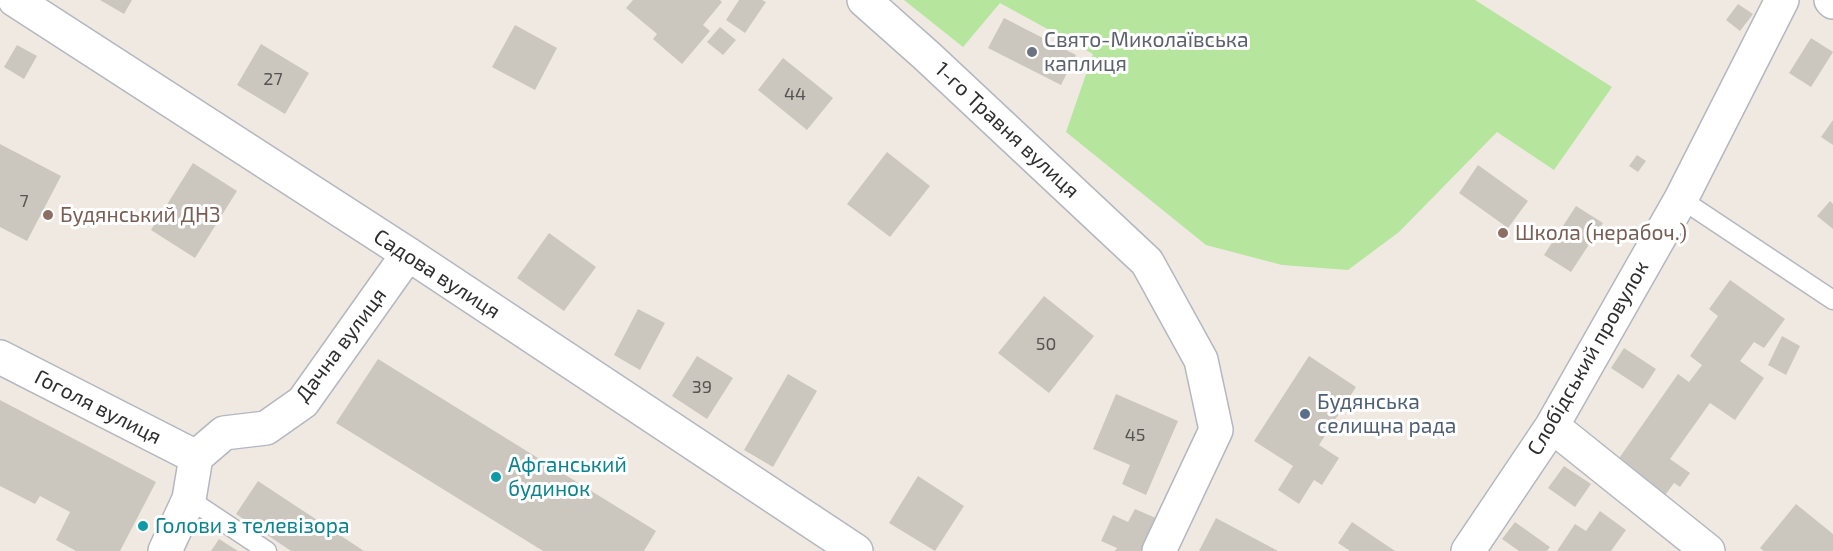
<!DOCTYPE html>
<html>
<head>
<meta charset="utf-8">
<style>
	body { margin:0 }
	canvas { display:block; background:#efe9e1 }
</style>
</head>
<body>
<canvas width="1833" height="551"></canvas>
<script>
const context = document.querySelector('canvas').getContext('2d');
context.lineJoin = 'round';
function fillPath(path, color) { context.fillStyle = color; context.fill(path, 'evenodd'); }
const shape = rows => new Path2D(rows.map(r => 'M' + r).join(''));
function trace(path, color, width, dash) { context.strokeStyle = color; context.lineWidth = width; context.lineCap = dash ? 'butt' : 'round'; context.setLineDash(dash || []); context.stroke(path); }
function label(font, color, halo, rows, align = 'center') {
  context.font = font + ' "Exo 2",sans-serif'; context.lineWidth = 6; context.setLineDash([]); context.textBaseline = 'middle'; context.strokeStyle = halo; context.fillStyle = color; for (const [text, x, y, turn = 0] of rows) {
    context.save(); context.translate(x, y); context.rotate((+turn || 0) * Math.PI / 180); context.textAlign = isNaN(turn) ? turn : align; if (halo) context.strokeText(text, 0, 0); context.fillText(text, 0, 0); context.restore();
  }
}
fillPath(shape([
	[904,0,1475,0,1612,87,1554,170,1497,132,1399,232,1348,270,1282,265,1206,245,1066,132,1093,54,1000,3,963,47]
]), '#b6e59e');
fillPath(shape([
	[100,0,132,0,124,14],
	[633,0,720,0,722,2,703,25,710,31,682,64,653,39,657,34,626,8],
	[739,0,762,0,766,2,745,33,726,20],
	[1738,4,1753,14,1740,31,1726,20],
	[1004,18,1076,55,1061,85,988,48],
	[515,25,557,48,535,90,492,67],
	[720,27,736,40,723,55,707,42],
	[1811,38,1833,52,1811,87,1789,73],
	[261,44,309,73,285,114,237,85],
	[17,45,37,56,24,79,4,67],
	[783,58,833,98,807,130,758,90],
	[1833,120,1833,145,1821,137],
	[0,144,61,176,27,241,0,227],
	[887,152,930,186,890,237,847,204],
	[1637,155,1646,161,1638,172,1629,166],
	[193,163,237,191,195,258,151,230],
	[1478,165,1528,201,1508,228,1459,193],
	[1830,201,1833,204,1833,229,1817,216],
	[1576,206,1603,223,1571,272,1544,255],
	[549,233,596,267,564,311,517,278],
	[1730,280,1785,319,1764,348,1754,342,1740,361,1764,378,1735,420,1710,403,1670,459,1690,473,1680,487,1674,483,1663,498,1615,464,1678,374,1689,382,1702,365,1690,356,1718,316,1709,309],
	[1044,296,1094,336,1049,393,998,353],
	[638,309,665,323,640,370,614,355],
	[1782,336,1800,346,1786,375,1768,365],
	[1624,348,1656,369,1643,389,1611,368],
	[697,356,733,378,707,419,672,396],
	[1309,356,1356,387,1319,445,1339,458,1322,485,1314,480,1299,504,1278,490,1293,466,1254,441],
	[378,359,656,531,644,551,543,551,336,423],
	[788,374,817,391,773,467,744,450],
	[1116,394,1178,421,1146,495,1122,484,1130,465,1093,449],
	[0,400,156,482,120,551,76,551,56,540,70,512,40,496,35,504,0,486],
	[1564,466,1591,484,1575,507,1548,488],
	[918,476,964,506,935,551,889,523],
	[258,481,364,551,291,551,236,514],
	[1796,504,1833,534,1833,551,1764,551,1760,548],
	[1135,509,1158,519,1143,551,1115,551,1117,548,1101,541,1113,515,1128,522],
	[1600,511,1626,530,1611,551,1557,551,1575,524,1586,531],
	[1216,518,1278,551,1199,551],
	[1352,522,1395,551,1350,551,1338,543],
	[1515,522,1550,547,1547,551,1519,551,1502,539],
	[219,539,238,551,211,551]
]), '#cbc7bf');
const service = shape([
	[1681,199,1833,300],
	[189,499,267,551]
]);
const minor = shape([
	[15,0,408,254,856,551],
	[1831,0,1833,2],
	[0,357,196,457],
	[1552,426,1708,551],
	[165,551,189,499,196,457,224,433,266,428,303,402,408,254],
	[1468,551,1552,426,1681,199,1782,0]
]);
const tertiary = shape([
	[864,0,927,56,1147,262,1201,360,1216,430,1159,551]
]);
trace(service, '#b4b7c1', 21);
trace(minor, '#b4b7c1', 36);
trace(tertiary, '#b4b7c1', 36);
trace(service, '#fff', 18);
trace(minor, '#fff', 33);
trace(tertiary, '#fff', 33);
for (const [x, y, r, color] of [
	[1032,52,6,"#6b7280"],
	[48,215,6,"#8d6e63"],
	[1503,233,6,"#8d6e63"],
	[1305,414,6,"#5c6f8a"],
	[496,477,6,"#0f9aa8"],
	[143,526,6,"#0f9aa8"]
]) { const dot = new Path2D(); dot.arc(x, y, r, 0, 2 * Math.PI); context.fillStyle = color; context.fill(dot); trace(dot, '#fff', 2); }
label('18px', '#555452', null, [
	["27",273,79],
	["44",795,94],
	["7",24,201],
	["50",1046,344],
	["39",702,387],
	["45",1135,435]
]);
label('21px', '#5b616d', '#fff', [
	["Свято-Миколаївська",1044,40],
	["каплиця",1044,64]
], 'left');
label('21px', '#2e2e2e', '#fff', [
	["1-го Травня вулиця",1007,130,43],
	["Садова вулиця",437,274,33],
	["Дачна вулиця",341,345,-53],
	["Слобідський провулок",1588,358,-60],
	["Гоголя вулиця",98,407,27]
]);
label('21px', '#785e54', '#fff', [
	["Будянський ДНЗ",60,215],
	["Школа (нерабоч.)",1515,233]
], 'left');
label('21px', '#4e5e75', '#fff', [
	["Будянська",1317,402],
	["селищна рада",1317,426]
], 'left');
label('21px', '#0d838f', '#fff', [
	["Афганський",508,465],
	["будинок",508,489],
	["Голови з телевізора",155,526]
], 'left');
</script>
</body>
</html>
